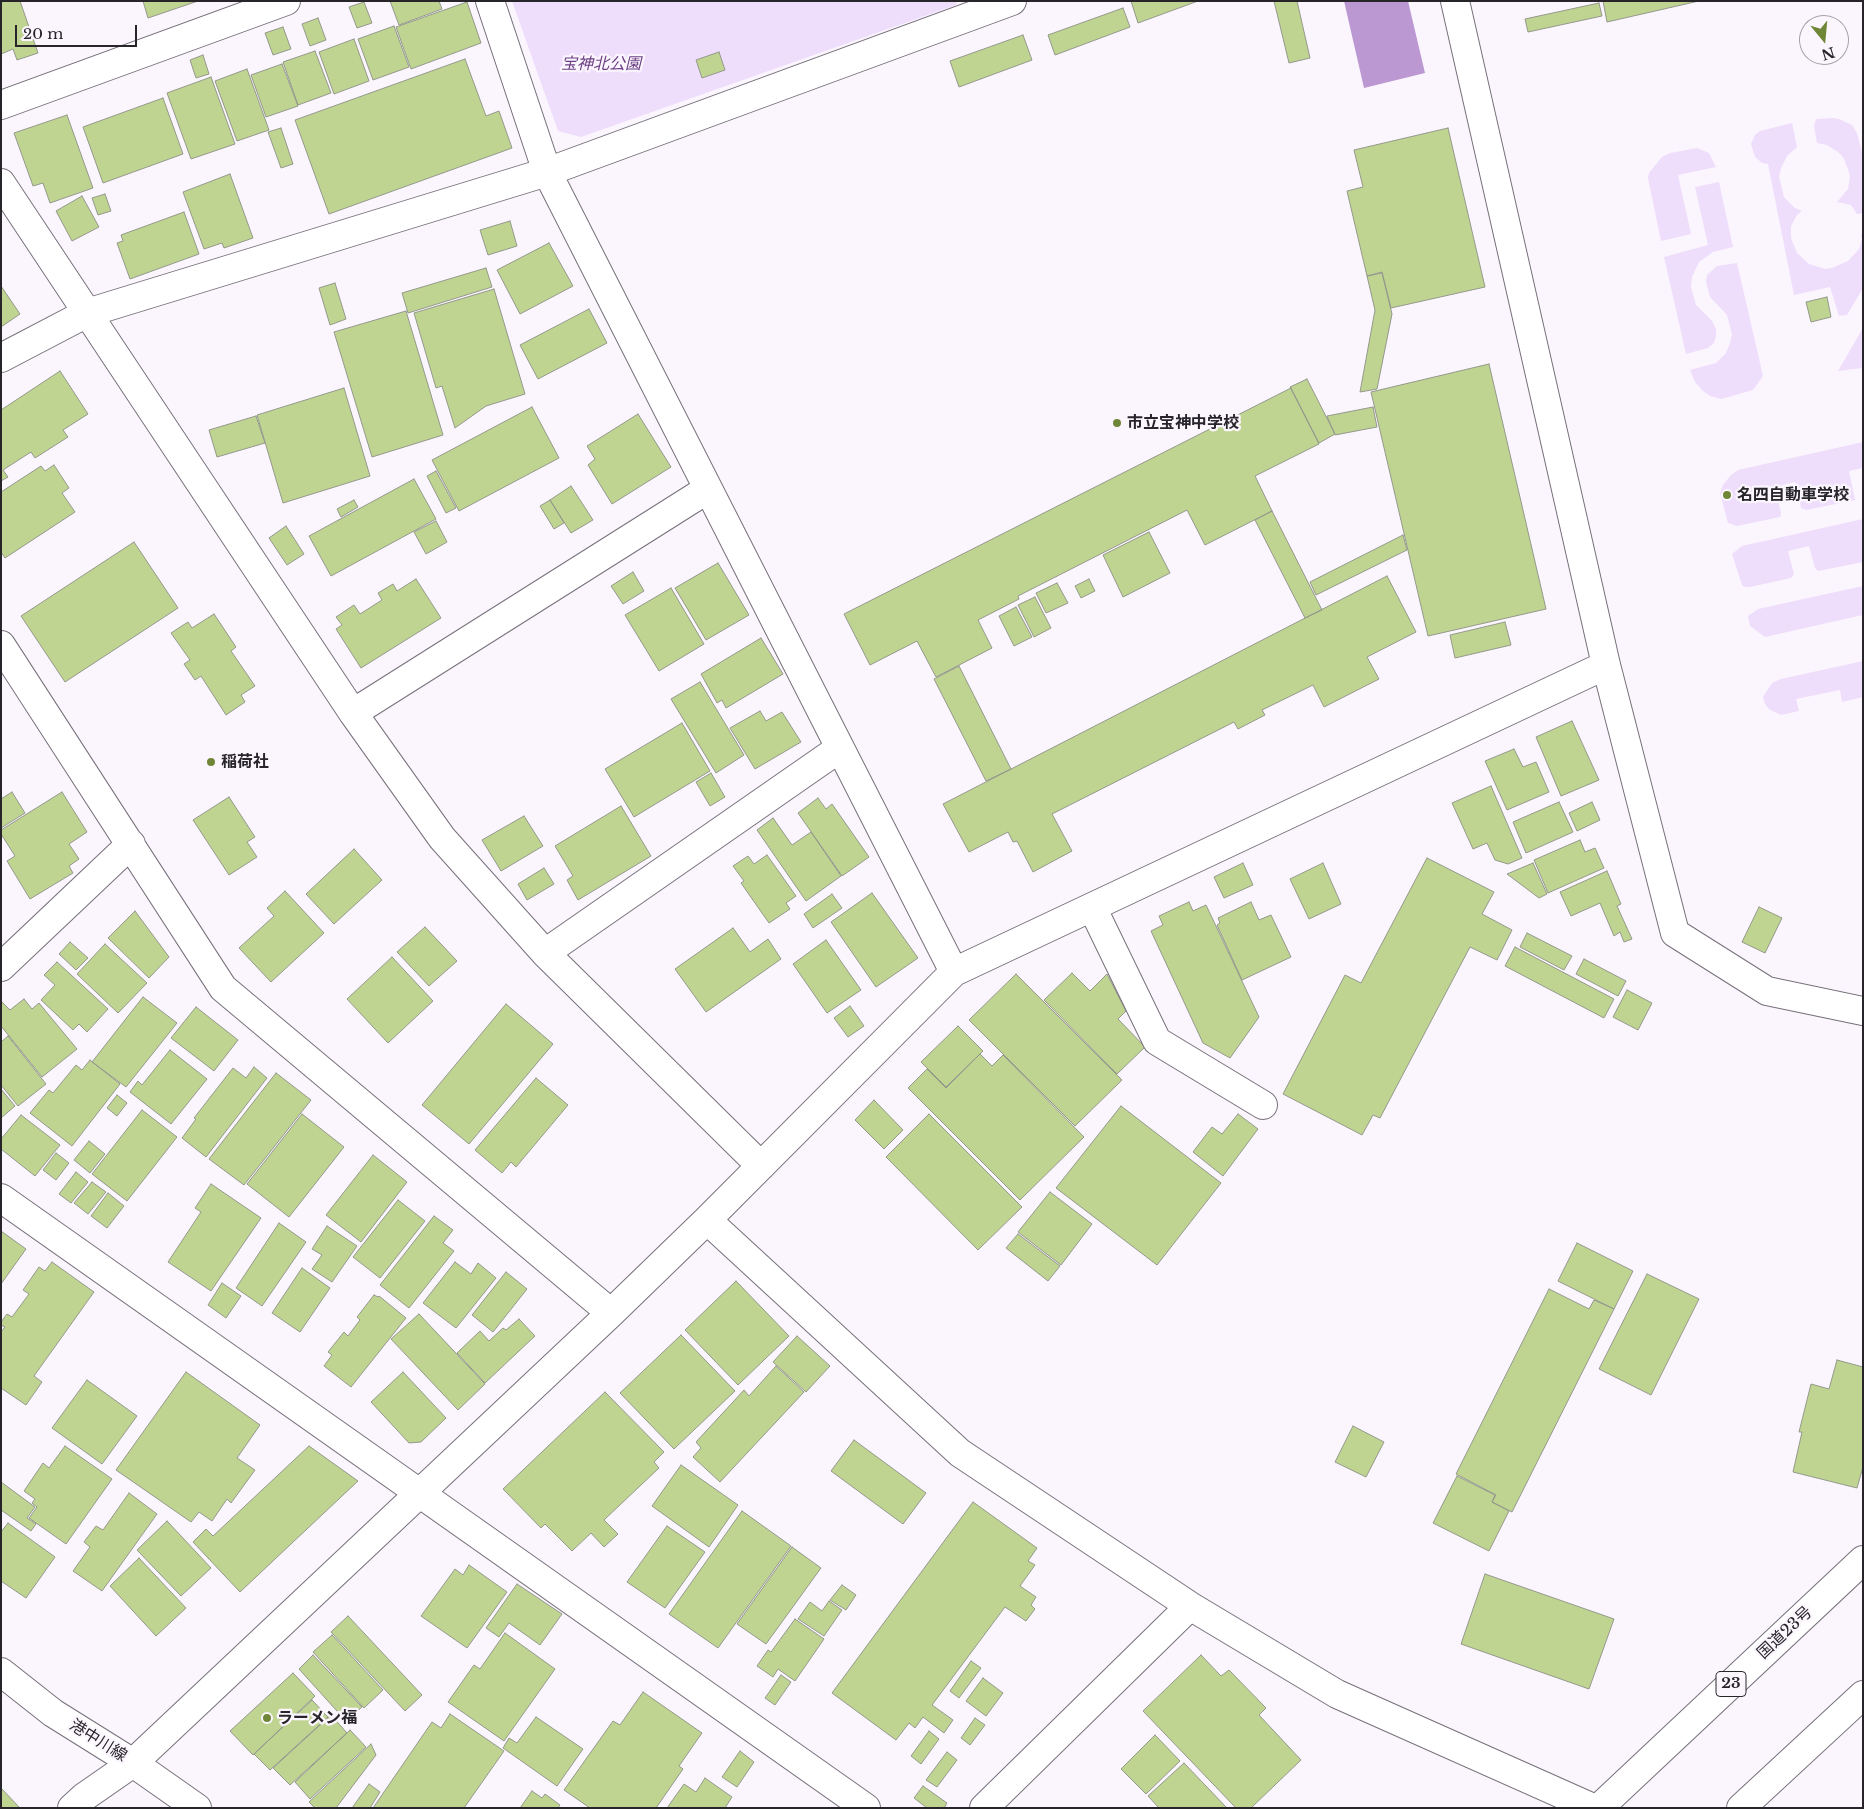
<!DOCTYPE html>
<html>
<head>
<meta charset="utf-8">
<style>
	body { margin:0 }
	#map { position:relative; width:1864px; height:1809px; overflow:hidden; background:#fbf6fe; font-family:"Libre Baskerville",serif }
	canvas { display:block }
	.frame { position:absolute; inset:0; border:2px solid #272529; pointer-events:none }
	.north { position:absolute; left:1799px; top:15px; width:50px; height:50px; box-sizing:border-box; background:#fbf6fe; border:1px solid #a6a2a9; border-radius:50%; rotate:163deg; font-size:14px; font-weight:700; line-height:20px; text-align:center; color:#272529 }
	.north::after { content:''; display:block; margin:auto; width:18px; height:22px; background:#708637; clip-path:polygon(50% 0,100% 100%,50% 72%,0 100%) }
	.scale { position:absolute; left:15px; top:25px; width:122px; height:22px; box-sizing:border-box; border:2px solid #272529; border-top:0; padding-left:6px; font-size:15px; line-height:18px; white-space:nowrap; color:#272529; -webkit-text-stroke:4px #fbf6fe; paint-order:stroke }
</style>
</head>
<body>
<div id="map">
<canvas width="1864" height="1809"></canvas>
<div class="frame"></div>
<div class="north">N</div>
<div class="scale">20 m</div>
</div>
<script>
const context = document.querySelector('canvas').getContext('2d');
context.lineJoin = 'round';
function fillPath(path, color) { context.fillStyle = color; context.fill(path, 'evenodd'); }
const shape = rows => new Path2D(rows.map(r => 'M' + r).join(''));
function trace(path, color, width, dash) { context.strokeStyle = color; context.lineWidth = width; context.lineCap = dash ? 'butt' : 'round'; context.setLineDash(dash || []); context.stroke(path); }
function label(font, color, halo, rows, align = 'center') {
  context.font = font + ' "Libre Baskerville","Noto Sans JP",serif'; context.lineWidth = 4.5; context.setLineDash([]); context.textBaseline = 'middle'; context.strokeStyle = halo; context.fillStyle = color; for (const [text, x, y, turn = 0] of rows) {
    context.save(); context.translate(x, y); context.rotate((+turn || 0) * Math.PI / 180); context.textAlign = isNaN(turn) ? turn : align; if (halo) context.strokeText(text, 0, 0); context.fillText(text, 0, 0); context.restore();
  }
}
fillPath(shape([
	[512,1,957,1,956,5,581,137,558,131],
	[1832,118,1839,119,1852,125,1857,133,1863,156,1863,213,1857,214,1851,205,1837,202,1848,189,1850,177,1848,169,1843,157,1838,152,1827,145,1817,143,1814,126,1816,119],
	[1792,123,1797,147,1787,156,1781,168,1779,177,1784,197,1795,208,1802,211,1797,215,1791,226,1791,238,1797,253,1809,264,1825,269,1832,268,1848,261,1859,249,1862,239,1861,234,1863,234,1863,288,1847,315,1839,316,1830,287,1794,295,1768,164,1762,163,1755,157,1751,144,1755,135,1760,131],
	[1697,148,1709,153,1716,167,1678,175,1691,234,1661,241,1648,178,1649,173,1662,157,1670,153],
	[1719,182,1733,247,1713,252,1699,262,1692,277,1691,287,1696,305,1712,321,1716,329,1716,336,1714,343,1708,348,1686,354,1664,257,1708,245,1695,187],
	[1737,263,1763,376,1753,390,1721,399,1710,396,1703,391,1695,382,1690,370,1716,363,1726,353,1730,343,1732,334,1727,315,1710,297,1706,282,1707,275,1717,266],
	[1863,328,1863,368,1838,371],
	[1863,442,1863,468,1849,471,1855,500,1806,510,1801,508,1795,482,1775,487,1781,513,1780,517,1737,526,1728,523,1720,493,1723,485,1731,475,1738,470],
	[1863,519,1863,562,1818,571,1815,568,1809,546,1788,551,1794,574,1791,578,1750,587,1745,587,1742,585,1732,554,1742,546],
	[1863,586,1863,615,1765,637,1750,626,1748,616,1758,609],
	[1863,661,1863,697,1842,702,1840,690,1796,699,1799,711,1781,715,1770,710,1765,704,1763,697,1772,683,1781,679]
]), '#efddfc');
fillPath(shape([
	[1344,1,1408,1,1425,73,1364,88]
]), '#bb98d2');
const building = shape([
	[1,1,20,1,38,53,17,60,13,49,1,54,1,1],
	[143,1,198,1,148,18,143,1],
	[390,1,439,1,442,9,399,25,390,1],
	[1131,1,1198,1,1138,23,1131,1],
	[1274,1,1297,1,1310,58,1289,63,1274,1],
	[1603,1,1699,1,1607,22,1603,1],
	[364,2,372,23,357,28,349,7,364,2],
	[467,2,481,43,411,69,396,27,467,2],
	[1599,3,1602,16,1528,32,1525,19,1599,3],
	[1123,8,1130,27,1055,55,1048,35,1123,8],
	[318,18,326,40,310,46,302,24,318,18],
	[394,26,409,67,373,80,358,39,394,26],
	[283,27,291,49,273,55,265,33,283,27],
	[1023,35,1032,60,959,87,950,61,1023,35],
	[354,39,369,81,334,94,319,52,354,39],
	[315,51,331,93,298,105,283,62,315,51],
	[719,52,725,70,702,78,696,60,719,52],
	[203,55,209,74,196,78,190,60,203,55],
	[465,59,486,116,499,111,512,148,329,214,295,120,465,59],
	[282,64,298,106,266,117,251,75,282,64],
	[247,69,269,130,237,141,215,81,247,69],
	[211,77,235,144,191,159,167,93,211,77],
	[163,98,183,154,103,183,83,127,163,98],
	[67,115,93,188,50,203,43,183,33,186,14,133,67,115],
	[281,128,293,164,281,168,268,132,281,128],
	[1448,128,1485,287,1391,308,1382,272,1367,276,1347,191,1363,187,1354,150,1448,128],
	[230,174,253,238,224,248,222,243,204,249,183,192,230,174],
	[105,194,111,211,98,215,92,198,105,194],
	[82,196,99,227,72,241,56,211,82,196],
	[184,212,199,254,130,279,117,243,123,241,121,235,184,212],
	[510,221,517,246,488,255,480,230,510,221],
	[549,243,573,286,520,314,497,270,549,243],
	[486,268,492,287,408,313,402,293,486,268],
	[1382,273,1392,314,1377,389,1360,392,1375,310,1367,276,1382,273],
	[335,283,346,319,330,325,319,288,335,283],
	[1,286,20,314,1,327,1,286],
	[494,289,525,394,486,406,455,428,442,386,436,388,414,313,494,289],
	[1827,297,1831,317,1811,322,1806,302,1827,297],
	[589,309,607,343,538,379,520,345,589,309],
	[406,311,443,435,372,457,334,332,406,311],
	[1489,364,1546,609,1428,636,1371,392,1489,364],
	[60,371,88,414,63,430,68,437,35,458,31,452,3,470,8,477,1,481,1,410,60,371],
	[1307,379,1335,434,1319,443,1290,387,1307,379],
	[344,388,370,476,283,503,257,415,344,388],
	[1291,388,1319,444,1255,476,1272,511,1205,545,1187,510,1018,596,1019,599,978,620,992,648,936,677,917,641,870,665,844,614,1291,388],
	[532,407,559,458,459,511,432,460,532,407],
	[1373,407,1377,427,1335,435,1327,416,1373,407],
	[638,414,671,467,612,504,588,465,595,459,587,446,638,414],
	[256,416,265,443,217,457,209,430,256,416],
	[54,465,69,488,62,493,75,512,5,558,1,552,1,492,41,466,45,471,54,465],
	[436,471,456,508,446,513,427,476,436,471],
	[414,479,436,519,331,576,309,536,414,479],
	[571,486,593,520,571,533,550,500,571,486],
	[354,500,358,507,341,517,337,509,354,500],
	[550,500,564,523,554,529,540,506,550,500],
	[1272,511,1322,610,1305,618,1255,520,1272,511],
	[436,521,447,542,426,554,414,532,436,521],
	[286,526,304,554,287,565,269,538,286,526],
	[1149,532,1170,573,1123,597,1103,555,1149,532],
	[1403,535,1407,550,1316,595,1310,582,1403,535],
	[134,542,178,608,65,682,21,616,134,542],
	[718,563,749,615,706,640,675,588,718,563],
	[633,572,644,591,623,604,611,586,633,572],
	[1387,576,1416,632,1367,657,1379,679,1324,707,1313,685,1262,710,1265,715,1238,729,1234,722,1052,814,1072,851,1033,872,1017,841,1013,842,1008,832,969,852,943,804,1387,576],
	[416,579,441,618,361,668,336,629,342,625,336,617,354,605,360,614,382,600,378,593,393,584,397,591,416,579],
	[1089,579,1095,591,1081,598,1075,586,1089,579],
	[1057,583,1068,603,1046,613,1036,593,1057,583],
	[671,588,704,644,659,671,625,615,671,588],
	[1035,597,1051,628,1034,637,1018,605,1035,597],
	[1016,607,1032,637,1014,646,999,616,1016,607],
	[214,614,236,647,231,651,255,686,241,695,245,702,226,715,201,676,195,680,184,664,190,660,171,633,188,622,192,628,214,614],
	[1505,622,1511,645,1455,658,1450,635,1505,622],
	[761,638,783,674,726,708,722,700,717,703,701,674,761,638],
	[959,666,1011,769,986,781,934,679,959,666],
	[700,682,744,755,716,773,671,699,700,682],
	[760,711,766,721,782,712,801,742,755,769,730,728,760,711],
	[1572,721,1599,780,1561,796,1536,737,1572,721],
	[682,723,710,771,634,817,605,769,682,723],
	[1514,749,1523,767,1536,762,1549,792,1507,810,1485,761,1514,749],
	[711,773,725,797,710,806,696,782,711,773],
	[1491,786,1522,858,1508,864,1495,860,1487,843,1473,849,1452,803,1491,786],
	[12,792,25,813,1,828,1,799,12,792],
	[62,792,87,832,69,844,79,859,69,866,73,873,30,899,7,861,15,856,1,834,1,830,62,792],
	[229,797,255,837,247,842,257,857,229,875,193,820,229,797],
	[818,798,826,809,832,804,869,857,842,876,798,813,818,798],
	[1559,802,1573,832,1526,853,1513,822,1559,802],
	[1592,802,1600,820,1577,831,1569,813,1592,802],
	[621,806,651,856,578,900,567,880,573,876,555,846,621,806],
	[524,816,543,846,501,871,482,840,524,816],
	[773,818,792,845,811,832,841,876,806,901,757,830,773,818],
	[1580,840,1585,852,1595,848,1604,868,1548,893,1534,860,1580,840],
	[354,849,382,880,334,924,306,894,354,849],
	[767,855,796,896,786,903,790,909,769,923,741,883,744,881,733,866,748,856,754,864,767,855],
	[1427,858,1494,892,1482,914,1512,930,1497,960,1470,947,1380,1118,1373,1115,1362,1135,1283,1094,1345,975,1361,983,1427,858],
	[1243,863,1253,885,1224,898,1214,877,1243,863],
	[1323,863,1341,904,1309,919,1290,879,1323,863],
	[1533,863,1547,894,1539,898,1507,874,1533,863],
	[544,868,554,884,527,900,518,884,544,868],
	[1607,871,1621,904,1617,906,1632,939,1624,942,1620,932,1614,936,1600,903,1571,916,1560,892,1607,871],
	[285,891,324,933,271,982,239,948,274,916,267,908,285,891],
	[872,893,918,958,876,987,831,922,872,893],
	[832,894,842,908,813,928,804,914,832,894],
	[1189,902,1193,911,1206,905,1259,1017,1230,1058,1203,1043,1151,931,1163,925,1159,916,1189,902],
	[1251,902,1259,920,1271,915,1291,957,1242,980,1217,925,1220,923,1218,918,1251,902],
	[1759,907,1782,918,1765,953,1742,942,1759,907],
	[135,911,169,957,149,978,108,938,135,911],
	[425,927,457,961,429,986,397,952,425,927],
	[733,928,750,952,768,939,781,959,706,1012,675,969,733,928],
	[1527,933,1572,956,1564,970,1520,947,1527,933],
	[826,940,861,990,827,1013,793,964,826,940],
	[70,942,88,958,76,970,59,954,70,942],
	[105,944,147,983,118,1013,77,974,105,944],
	[1515,947,1614,999,1604,1018,1505,966,1515,947],
	[392,957,433,1001,388,1043,347,999,392,957],
	[1584,959,1626,981,1618,996,1576,974,1584,959],
	[57,962,108,1009,87,1032,79,1024,73,1030,41,1000,55,985,44,975,57,962],
	[1072,973,1090,991,1107,974,1126,1011,1118,1019,1145,1047,1117,1074,1044,1000,1072,973],
	[1016,974,1122,1080,1075,1126,969,1020,1016,974],
	[1627,990,1652,1003,1638,1030,1613,1017,1627,990],
	[143,997,177,1023,126,1087,92,1062,143,997],
	[24,999,32,1009,39,1003,77,1049,42,1077,1,1026,1,1001,10,1010,24,999],
	[506,1004,553,1044,469,1144,422,1105,506,1004],
	[850,1006,864,1026,848,1037,834,1018,850,1006],
	[196,1007,238,1040,214,1071,171,1038,196,1007],
	[958,1026,983,1051,946,1087,921,1062,958,1026],
	[8,1036,46,1084,18,1106,1,1085,1,1042,8,1036],
	[170,1050,207,1079,171,1124,130,1092,138,1081,142,1085,170,1050],
	[980,1054,992,1066,1003,1055,1084,1137,1020,1200,908,1088,927,1069,946,1088,980,1054],
	[90,1060,120,1084,72,1146,30,1113,49,1090,53,1093,76,1065,82,1070,90,1060],
	[254,1067,267,1078,206,1157,182,1138,196,1119,194,1118,233,1068,246,1078,254,1067],
	[276,1073,311,1100,244,1185,209,1159,276,1073],
	[536,1078,568,1105,516,1167,511,1162,502,1173,475,1150,536,1078],
	[1,1089,15,1106,1,1118,1,1089],
	[117,1095,127,1103,117,1116,107,1108,117,1095],
	[874,1100,903,1130,884,1149,855,1120,874,1100],
	[1121,1106,1221,1183,1157,1265,1056,1188,1121,1106],
	[142,1110,177,1137,127,1201,92,1174,142,1110],
	[302,1114,344,1147,289,1217,247,1184,302,1114],
	[929,1114,1022,1207,978,1250,886,1157,929,1114],
	[1238,1114,1258,1129,1223,1176,1193,1152,1212,1127,1222,1134,1238,1114],
	[21,1115,60,1145,35,1176,1,1149,1,1139,21,1115],
	[89,1141,105,1154,90,1173,74,1160,89,1141],
	[56,1153,69,1163,56,1180,43,1170,56,1153],
	[373,1155,407,1182,361,1242,326,1215,373,1155],
	[76,1172,88,1182,71,1203,59,1194,76,1172],
	[92,1182,106,1192,88,1214,74,1203,92,1182],
	[211,1184,261,1218,211,1291,168,1262,201,1212,195,1208,211,1184],
	[1050,1192,1092,1224,1061,1265,1018,1232,1050,1192],
	[108,1193,124,1206,107,1228,91,1216,108,1193],
	[398,1200,425,1221,380,1278,353,1257,398,1200],
	[434,1216,453,1230,443,1243,454,1251,409,1308,380,1285,434,1216],
	[279,1223,306,1242,262,1306,236,1288,279,1223],
	[327,1226,357,1246,332,1282,312,1269,322,1255,312,1249,327,1226],
	[1,1231,26,1249,1,1284,1,1231],
	[1018,1234,1060,1266,1048,1281,1006,1248,1018,1234],
	[1577,1243,1633,1271,1614,1309,1558,1281,1577,1243],
	[52,1262,94,1292,34,1376,42,1382,26,1405,1,1388,1,1332,5,1327,1,1325,1,1322,7,1314,12,1317,29,1294,23,1290,39,1267,45,1271,52,1262],
	[455,1262,471,1274,478,1263,496,1278,456,1328,423,1303,455,1262],
	[302,1268,330,1288,300,1332,272,1313,302,1268],
	[506,1272,527,1289,493,1332,472,1315,506,1272],
	[1647,1274,1699,1299,1651,1395,1599,1369,1647,1274],
	[736,1281,789,1336,738,1385,685,1330,736,1281],
	[222,1283,241,1296,226,1318,208,1305,222,1283],
	[1549,1289,1589,1309,1594,1300,1614,1309,1512,1512,1492,1502,1496,1495,1456,1474,1549,1289],
	[374,1295,378,1297,379,1296,406,1318,351,1387,324,1366,332,1355,328,1352,344,1332,348,1336,360,1320,357,1317,374,1295],
	[419,1314,485,1384,458,1410,391,1339,419,1314],
	[519,1319,535,1336,485,1383,457,1353,480,1331,489,1341,503,1328,506,1330,519,1319],
	[681,1335,735,1391,674,1449,620,1393,681,1335],
	[797,1336,830,1366,806,1392,773,1362,797,1336],
	[1837,1360,1863,1367,1863,1467,1857,1488,1793,1472,1802,1432,1799,1432,1811,1384,1829,1389,1837,1360],
	[776,1366,804,1392,720,1482,693,1457,701,1448,696,1442,744,1390,749,1396,776,1366],
	[186,1372,260,1425,237,1458,255,1470,231,1503,227,1499,212,1521,199,1512,191,1522,116,1470,186,1372],
	[403,1372,446,1418,421,1442,409,1443,371,1402,403,1372],
	[87,1380,137,1416,102,1464,52,1428,87,1380],
	[605,1392,664,1452,654,1462,659,1468,604,1520,618,1534,604,1547,591,1533,572,1551,545,1524,541,1528,503,1489,605,1392],
	[1353,1426,1384,1442,1366,1477,1335,1462,1353,1426],
	[854,1440,926,1493,903,1524,831,1471,854,1440],
	[65,1446,112,1479,66,1544,29,1518,37,1507,32,1503,35,1499,24,1491,43,1463,49,1468,65,1446],
	[309,1446,358,1481,240,1592,193,1542,206,1529,213,1536,309,1446],
	[681,1465,738,1505,709,1547,652,1506,681,1465],
	[1457,1476,1495,1495,1492,1502,1509,1511,1489,1551,1433,1523,1457,1476],
	[1,1482,35,1507,27,1518,36,1524,31,1531,1,1510,1,1482],
	[129,1493,157,1514,102,1591,73,1571,90,1547,84,1542,96,1526,103,1530,129,1493],
	[973,1502,1037,1548,1028,1561,1035,1565,1020,1586,1036,1597,1031,1605,1035,1609,1026,1621,1005,1607,932,1705,953,1720,944,1733,923,1717,915,1728,909,1723,896,1740,832,1693,973,1502],
	[742,1511,791,1546,718,1648,669,1614,742,1511],
	[167,1521,211,1568,181,1596,137,1550,167,1521],
	[8,1523,55,1557,26,1598,1,1581,1,1532,8,1523],
	[667,1526,705,1552,665,1608,627,1582,667,1526],
	[792,1547,821,1568,766,1644,737,1624,792,1547],
	[139,1558,186,1608,156,1636,110,1586,139,1558],
	[469,1565,507,1592,467,1648,421,1616,455,1569,463,1575,469,1565],
	[1485,1574,1614,1619,1589,1689,1461,1644,1485,1574],
	[517,1584,562,1614,540,1645,509,1623,499,1637,486,1628,517,1584],
	[842,1585,856,1595,846,1610,830,1600,842,1585],
	[829,1601,842,1610,824,1636,798,1619,810,1602,822,1611,829,1601],
	[348,1616,422,1695,405,1711,331,1632,348,1616],
	[795,1619,824,1639,795,1681,778,1669,773,1677,757,1666,768,1650,771,1652,795,1619],
	[505,1633,555,1669,504,1741,448,1702,474,1665,480,1669,505,1633],
	[332,1635,383,1690,364,1708,313,1652,332,1635],
	[313,1655,362,1707,346,1721,299,1669,313,1655],
	[1201,1655,1221,1676,1229,1670,1266,1708,1259,1715,1301,1760,1251,1808,1236,1808,1143,1711,1201,1655],
	[971,1661,981,1668,959,1698,950,1691,971,1661],
	[293,1673,315,1696,253,1755,230,1731,293,1673],
	[781,1675,791,1682,775,1705,765,1698,781,1675],
	[983,1678,1003,1693,986,1716,966,1701,983,1678],
	[643,1692,702,1733,679,1766,683,1769,656,1808,590,1808,564,1790,613,1721,620,1725,643,1692],
	[312,1700,328,1717,270,1770,254,1754,312,1700],
	[450,1714,504,1751,464,1808,373,1808,432,1722,441,1728,450,1714],
	[331,1715,347,1733,290,1785,273,1768,331,1715],
	[536,1717,583,1749,557,1786,503,1748,509,1738,517,1743,536,1717],
	[975,1718,985,1725,970,1745,961,1738,975,1718],
	[350,1730,366,1747,310,1799,295,1782,350,1730],
	[929,1731,939,1739,921,1764,911,1756,929,1731],
	[1155,1735,1180,1761,1146,1794,1121,1769,1155,1735],
	[371,1744,376,1755,336,1808,315,1808,309,1802,371,1744],
	[740,1751,754,1762,737,1787,722,1777,740,1751],
	[947,1752,957,1760,937,1787,926,1780,947,1752],
	[1184,1763,1227,1808,1159,1808,1148,1796,1184,1763],
	[705,1778,732,1797,725,1808,667,1808,684,1784,696,1792,705,1778],
	[369,1784,380,1792,370,1808,352,1808,369,1784],
	[923,1786,947,1803,944,1808,927,1808,914,1798,923,1786],
	[1,1788,20,1808,1,1808,1,1788],
	[532,1791,542,1798,545,1794,560,1805,558,1808,520,1808,532,1791]
]);
fillPath(building, '#c0d492');
trace(building, '#93988b', 1);
const street = shape([
	[490,1,547,172,954,972],
	[1455,1,1606,665,1675,933,1767,991,1863,1011],
	[1,105,286,1],
	[1,183,353,713,442,838,545,953,761,1166],
	[1,358,87,313,547,172,1012,1],
	[1,645,223,988,611,1313],
	[353,713,708,489],
	[1092,907,1157,1041,1263,1105],
	[545,953,840,748],
	[1,967,131,844],
	[1,1198,866,1808],
	[707,1220,960,1453,1190,1606,1337,1694,1593,1808],
	[72,1808,84,1797,133,1763,611,1313,707,1220,954,972,1606,665],
	[984,1808,1190,1606]
]);
const secondary = shape([
	[1,1672,53,1713,133,1763,197,1808]
]);
const highway = shape([
	[1599,1808,1863,1560],
	[1741,1808,1863,1695]
]);
trace(street, '#77707b', 30);
trace(secondary, '#77707b', 30);
trace(highway, '#77707b', 30);
trace(street, '#fff', 28);
trace(secondary, '#fff', 28);
trace(highway, '#fff', 28);
for (const [x, y, r, color] of [
	[1117,423,5,"#708637"],
	[1727,495,5,"#708637"],
	[211,762,5,"#708637"],
	[267,1718,5,"#708637"]
]) { const dot = new Path2D(); dot.arc(x, y, r, 0, 2 * Math.PI); context.fillStyle = color; context.fill(dot); trace(dot, '#fbf6fe', 2); }
for (const [x, y, w] of [
	[1731,1684,30]
]) { const box = new Path2D(); box.roundRect(x - w / 2, y - 12.5, w, 25, 4); context.fillStyle = '#fbf6fe'; context.fill(box); trace(box, '#272529', 1); }
label('bold 15px', '#272529', null, [
	["23",1731,1684]
]);
label('italic 16px', '#6d4086', '#fbf6fe', [
	["宝神北公園",601,64]
]);
label('bold 16px', '#272529', '#fbf6fe', [
	["市立宝神中学校",1127,423],
	["名四自動車学校",1737,495],
	["稲荷社",221,762],
	["ラーメン福",277,1718]
], 'left');
label('16px', '#272529', '#fbf6fe', [
	["国道23号",1785,1633,-43],
	["港中川線",98,1741,32]
]);
</script>
</body>
</html>
